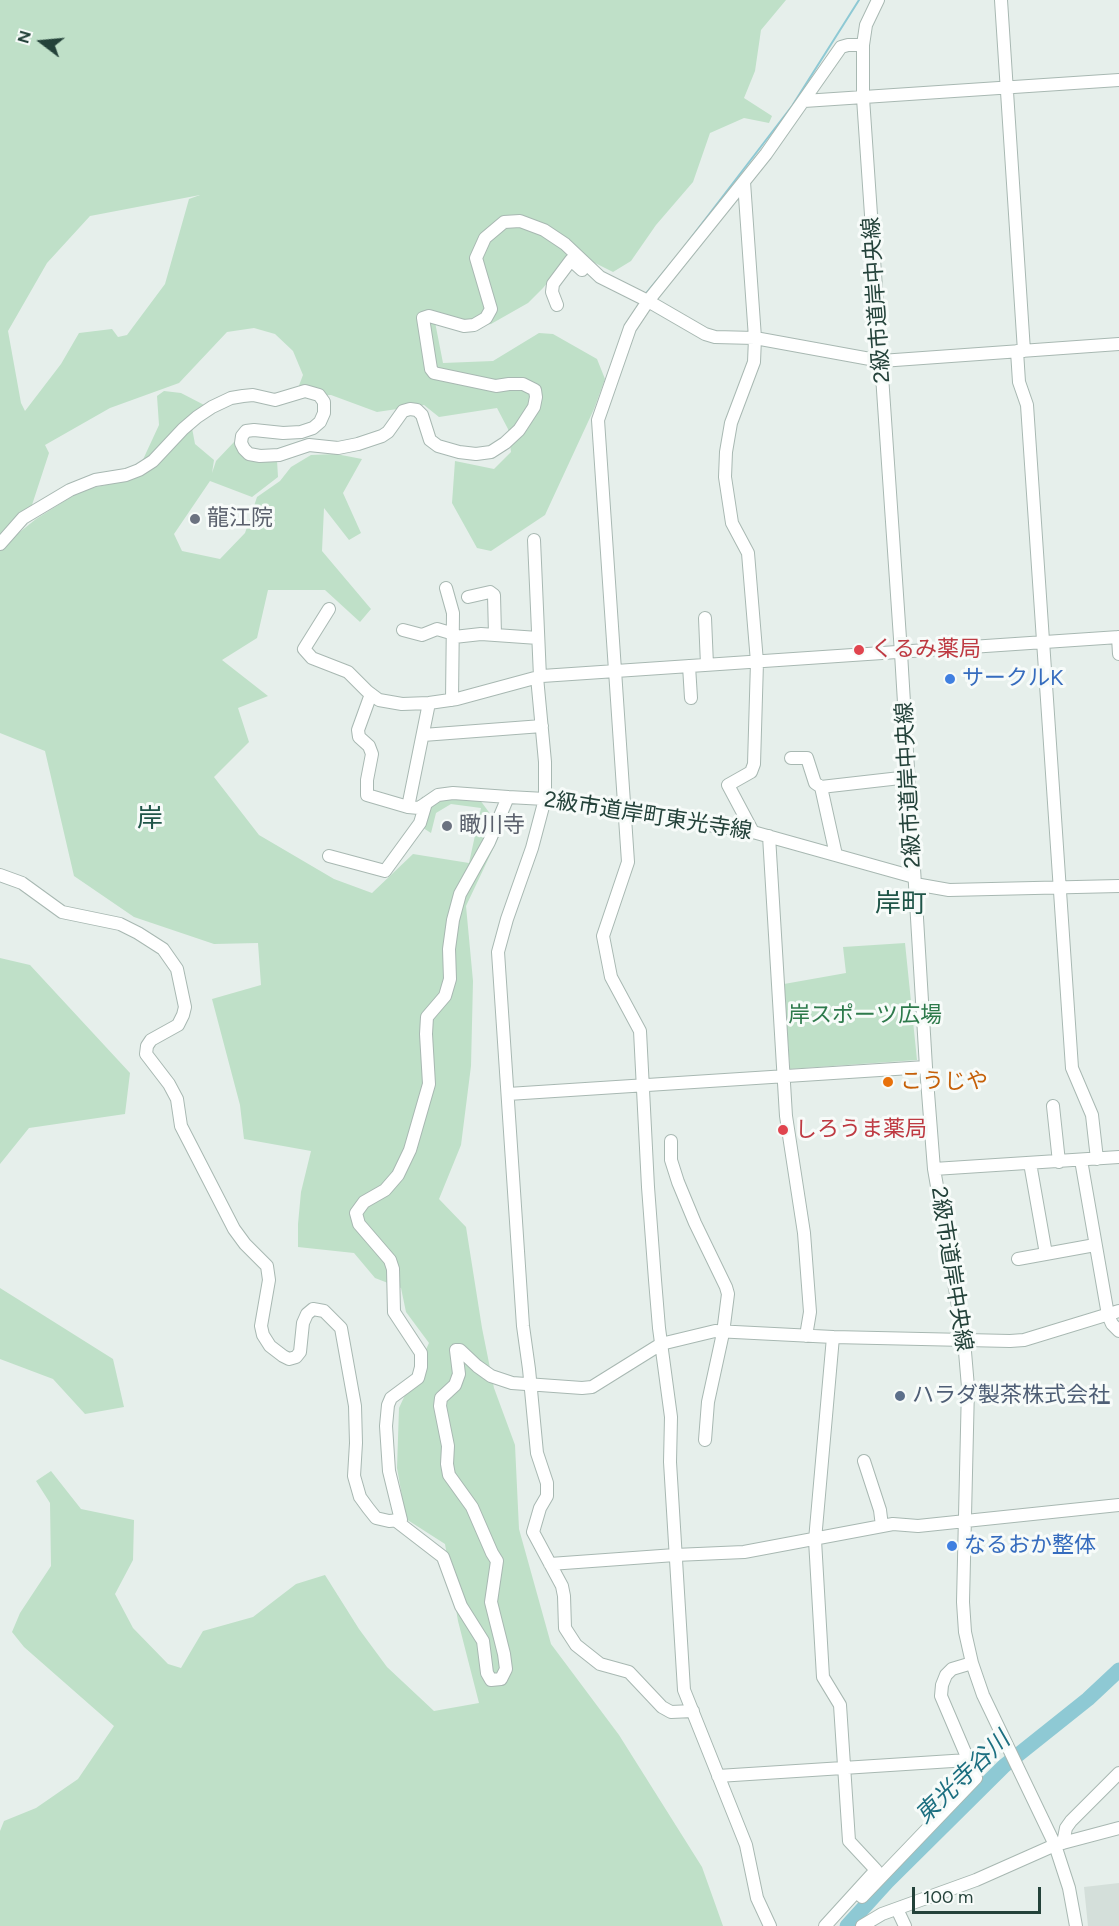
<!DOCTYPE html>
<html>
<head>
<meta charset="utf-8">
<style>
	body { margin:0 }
	#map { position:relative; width:1119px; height:1926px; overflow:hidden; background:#e6efeb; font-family:Figtree,sans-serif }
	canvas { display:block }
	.north { position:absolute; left:12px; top:12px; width:60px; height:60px; -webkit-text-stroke:4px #f7fbf9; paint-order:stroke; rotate:286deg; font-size:16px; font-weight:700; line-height:24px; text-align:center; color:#24423a }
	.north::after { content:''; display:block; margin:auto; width:21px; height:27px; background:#24423a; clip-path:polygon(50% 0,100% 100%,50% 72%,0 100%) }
	.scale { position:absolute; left:912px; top:1887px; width:129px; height:27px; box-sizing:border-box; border:3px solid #24423a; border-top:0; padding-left:8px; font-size:18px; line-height:21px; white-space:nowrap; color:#24423a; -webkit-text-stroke:4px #f7fbf9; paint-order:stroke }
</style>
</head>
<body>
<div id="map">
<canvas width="1119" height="1926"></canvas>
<div class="north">N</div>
<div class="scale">100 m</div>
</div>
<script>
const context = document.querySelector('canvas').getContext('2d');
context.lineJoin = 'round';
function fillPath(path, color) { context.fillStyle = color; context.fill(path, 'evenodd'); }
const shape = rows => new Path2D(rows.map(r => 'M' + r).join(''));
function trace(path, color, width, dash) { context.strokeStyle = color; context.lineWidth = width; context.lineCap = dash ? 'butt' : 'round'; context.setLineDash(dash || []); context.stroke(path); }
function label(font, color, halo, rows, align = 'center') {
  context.font = font + ' Figtree,"Noto Sans JP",sans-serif'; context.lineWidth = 6; context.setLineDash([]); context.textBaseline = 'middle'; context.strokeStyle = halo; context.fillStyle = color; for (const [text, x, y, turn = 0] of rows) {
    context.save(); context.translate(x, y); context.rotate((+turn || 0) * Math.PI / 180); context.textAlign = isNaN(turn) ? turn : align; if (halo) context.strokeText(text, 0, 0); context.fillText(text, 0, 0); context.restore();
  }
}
fillPath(shape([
	[1119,1883,1119,1926,1088,1926,1084,1887]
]), '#d4dfda');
fillPath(shape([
	[0,0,786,0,761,30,755,71,744,98,772,116,769,123,744,118,710,133,693,182,656,225,631,261,613,272,573,252,543,288,528,303,491,324,461,328,435,322,443,363,493,361,539,333,553,334,597,359,605,379,594,409,545,515,491,551,477,548,452,503,455,461,494,469,511,452,508,429,497,408,439,417,424,405,377,412,331,395,295,396,303,375,293,351,275,334,254,328,227,332,179,383,110,408,45,445,49,453,31,508,0,534],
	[200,195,189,199,165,284,127,335,118,337,112,329,79,333,61,364,25,411,21,403,8,331,47,263,90,216],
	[164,391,181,393,210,408,192,428,195,444,214,460,212,473,216,461,234,442,244,456,277,460,278,477,252,497,210,481,174,534,182,551,220,559,245,533,257,497,280,481,291,467,311,455,336,454,362,459,343,493,361,533,349,540,324,508,322,551,371,609,360,622,325,590,268,590,257,638,222,660,268,696,238,708,249,742,214,777,259,835,334,879,372,893,413,854,469,863,481,808,451,804,436,813,431,833,420,826,429,805,449,795,480,800,502,830,466,906,473,981,471,1066,461,1145,439,1199,466,1227,482,1328,494,1388,515,1445,519,1529,551,1644,619,1735,702,1867,723,1926,0,1926,0,1831,4,1821,36,1808,78,1779,114,1726,24,1647,12,1632,20,1613,51,1566,50,1503,36,1481,51,1471,81,1509,134,1520,133,1560,115,1594,133,1628,168,1664,181,1668,203,1631,253,1617,296,1584,325,1575,359,1629,387,1667,434,1711,479,1703,458,1621,445,1544,406,1519,397,1468,399,1408,429,1343,406,1312,401,1288,375,1278,354,1253,298,1247,298,1224,301,1192,311,1151,244,1139,240,1105,212,999,261,985,258,943,214,944,134,917,74,876,45,751,0,733,0,548,36,519,82,490,134,479,159,425,157,396],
	[905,943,917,1060,790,1069,784,984,846,973,843,947],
	[0,958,30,965,130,1073,125,1114,29,1128,0,1164],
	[0,1288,113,1359,124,1407,85,1414,53,1379,0,1359]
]), '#bfe0c8');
trace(shape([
	[684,247,792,106,859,0],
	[644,296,673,261]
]), '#8ec9d4', 2);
trace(shape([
	[847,1926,887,1882,1004,1766,1088,1699,1119,1670]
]), '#8ec9d4', 15);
const minor = shape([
	[878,0,866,25,863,45,863,98,901,653,926,1067,934,1169,964,1340,968,1387,963,1602,965,1632,972,1663,983,1695,1055,1845,1069,1888,1076,1926],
	[1001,0,1024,351],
	[804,101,1119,80],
	[744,182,755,338,754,362,731,423,726,452,725,477,732,523,748,553,757,662,754,764,751,772,728,785,753,832],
	[557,305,552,292,553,284,571,260,582,270],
	[1017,351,1019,382,1027,405,1072,1068,1092,1115,1097,1159],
	[534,540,540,677],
	[0,544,23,518,70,490,95,480,126,475,139,470,153,461,183,429,197,417,212,407,231,398,243,396,253,395,275,400,305,391,319,395,324,402,324,413,320,422,313,428,301,432,283,433,254,430,246,431,242,436,241,443,244,449,249,454,260,456,279,455,309,445,338,448,358,444,382,436,388,432,403,411,410,409,417,410,422,415,430,440,438,446,459,452,476,454,491,452,505,443,519,430,534,407,536,397,535,390,523,384,509,384,496,386,434,373,431,369,423,318,429,316,464,326,474,325,486,318,491,309,476,258,485,238,504,222,520,221,544,230,565,244,600,277,648,301,705,334,715,337,755,338,881,361,1119,344],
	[446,588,453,613,452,700],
	[468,597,490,592,494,595,495,635],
	[329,609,304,649,312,658,348,672,367,691,379,700,402,704,429,703,457,699,542,676,1119,637],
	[705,618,707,665],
	[403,630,422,635,437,629,454,634],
	[454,637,481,634,538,638],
	[1118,637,1119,654],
	[689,666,691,698],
	[537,677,545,762,545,799,532,848,507,919,498,952,523,1326,529,1369,537,1453,547,1483,547,1496,540,1508,533,1532,562,1586,564,1596,565,1628,576,1645,600,1664,629,1672,662,1707,671,1712,693,1711],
	[371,694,358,730,359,737,369,746,372,754,367,780,367,795,408,807,419,808,438,795,453,793,508,797],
	[423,735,542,726],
	[791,758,807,758,815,783,821,787],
	[408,807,429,703],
	[769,836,786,1116,804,1233,810,1312,806,1336],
	[836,855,821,787,909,777],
	[329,856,385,871,420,823,426,803],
	[0,875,22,883,62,912,120,924,138,933,163,949,177,969,185,1007,183,1015,178,1025,151,1040,147,1046,146,1054,169,1084,177,1099,181,1126,234,1229,245,1244,267,1266,269,1280,261,1326,263,1335,270,1346,283,1356,289,1359,296,1357,300,1352,303,1323,307,1314,313,1309,324,1311,341,1328,355,1406,356,1443,354,1476,360,1497,368,1508,376,1518,389,1521,401,1520,389,1471,386,1426,388,1405,391,1398,418,1378,421,1367,421,1353,394,1312,393,1269,390,1260,359,1224,356,1213,364,1202,385,1190,398,1175,410,1150,429,1084,426,1034,427,1017,445,996,450,979,449,949,453,920,460,894,489,842,508,797,545,799,753,832,914,877],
	[915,884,949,890,1119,886],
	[508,1094,926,1067],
	[1053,1106,1059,1162],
	[671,1141,671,1160,678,1182,695,1223,726,1287,728,1294,723,1333,708,1402,705,1440],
	[1081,1160,1108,1315,1112,1324,1119,1331],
	[1030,1163,1046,1254],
	[934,1169,1119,1157],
	[1018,1259,1095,1245],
	[864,1461,880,1510,882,1526],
	[395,1520,443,1557,461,1606,483,1641,487,1673,491,1680,501,1679,506,1669,504,1654,491,1602,497,1561,492,1553,472,1507,449,1475,447,1464,448,1446,440,1406,441,1398,455,1385,459,1374,456,1350,460,1350,477,1366,491,1376,512,1383,582,1388,592,1387,661,1344,715,1331,833,1337,1010,1341,1024,1340,1119,1311],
	[550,1564,675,1555,744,1552,893,1524,918,1526,1119,1505],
	[718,1776,968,1760],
	[1063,1843,1066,1828,1071,1821,1119,1773],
	[862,1897,976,1778,941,1696,942,1685,946,1675,952,1669,972,1663],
	[897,1909,905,1926],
	[770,1926,757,1898,746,1845,684,1690,670,1462,671,1417,659,1328,655,1280,648,1187,640,1031,611,977,603,936,628,862,598,420,630,328,648,301,766,154,841,47,848,45,863,45],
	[825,1926,876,1870,849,1841,840,1705,823,1677,815,1540,833,1337],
	[862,1926,882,1914,976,1880,1055,1845,1119,1828]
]);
trace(minor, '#a8b8b2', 14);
trace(minor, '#fff', 12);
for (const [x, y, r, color] of [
	[195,519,6,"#6b7280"],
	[859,650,6,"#e0444e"],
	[950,679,6,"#3f7fe0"],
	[447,826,6,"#6b7280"],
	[888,1082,6,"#e8710a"],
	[783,1130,6,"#e0444e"],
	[900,1396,6,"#5c6f8a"],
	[952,1546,6,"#3f7fe0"]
]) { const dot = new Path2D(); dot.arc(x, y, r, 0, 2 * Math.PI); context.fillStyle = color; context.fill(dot); trace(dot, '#f7fbf9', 2); }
label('22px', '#24423a', '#f7fbf9', [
	["2級市道岸中央線",877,300,-94],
	["2級市道岸中央線",909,785,-93],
	["2級市道岸町東光寺線",648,816,9],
	["2級市道岸中央線",951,1269,81]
]);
label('22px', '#5b616d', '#f7fbf9', [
	["龍江院",207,519],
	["瞰川寺",459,826]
], 'left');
label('22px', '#be3a42', '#f7fbf9', [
	["くるみ薬局",871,650],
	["しろうま薬局",795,1130]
], 'left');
label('22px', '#366cbe', '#f7fbf9', [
	["サークルK",962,679],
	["なるおか整体",964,1546]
], 'left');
label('22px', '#2d7a4b', '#f7fbf9', [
	["岸スポーツ広場",865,1016]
]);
label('22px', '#c56008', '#f7fbf9', [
	["こうじや",900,1082]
], 'left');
label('22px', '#4e5e75', '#f7fbf9', [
	["ハラダ製茶株式会社",912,1396]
], 'left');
label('italic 24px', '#1c6f80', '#f7fbf9', [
	["東光寺谷川",963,1778,-44]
]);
label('26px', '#1f5548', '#f7fbf9', [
	["岸",150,819],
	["岸町",901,904]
]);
</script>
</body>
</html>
